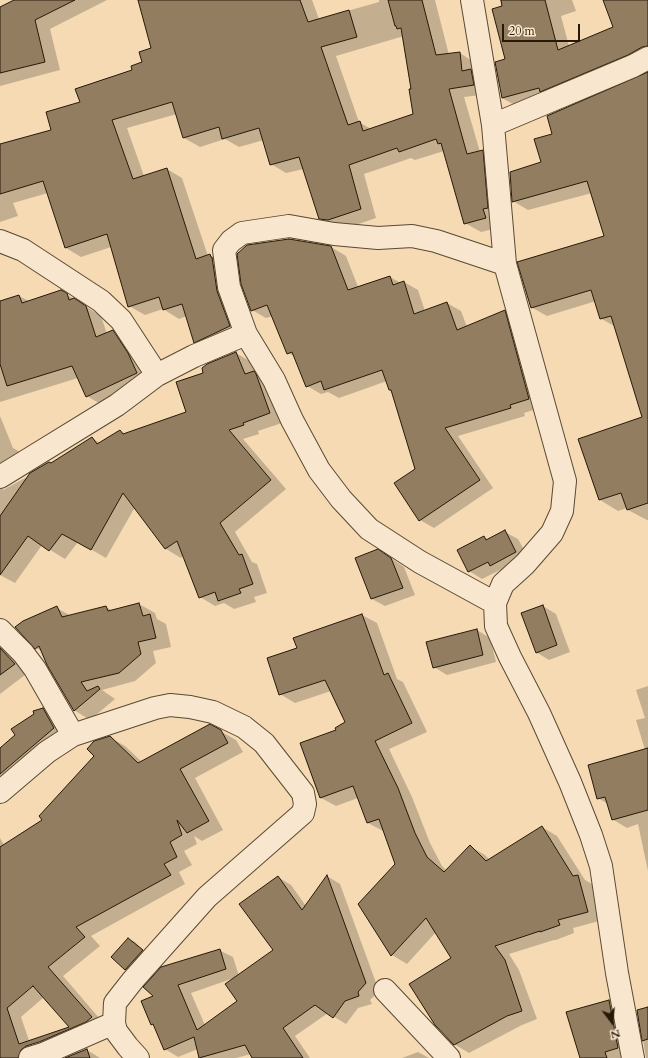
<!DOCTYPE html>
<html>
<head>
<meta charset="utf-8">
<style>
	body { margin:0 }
	#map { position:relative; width:648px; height:1058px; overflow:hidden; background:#f5dab4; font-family:Cardo,serif }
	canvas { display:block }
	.north { position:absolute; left:592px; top:1002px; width:40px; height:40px; -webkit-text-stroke:3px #f8e7ce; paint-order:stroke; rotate:164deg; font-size:11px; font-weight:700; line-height:16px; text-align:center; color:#271908 }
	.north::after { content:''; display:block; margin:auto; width:14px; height:18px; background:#271908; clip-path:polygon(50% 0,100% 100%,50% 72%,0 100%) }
	.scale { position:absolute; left:502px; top:24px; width:78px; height:18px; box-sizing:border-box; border:2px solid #271908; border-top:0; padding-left:5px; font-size:12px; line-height:14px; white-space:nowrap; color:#271908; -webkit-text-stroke:3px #f8e7ce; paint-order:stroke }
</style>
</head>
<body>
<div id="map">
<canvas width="648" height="1058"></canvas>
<div class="north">N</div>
<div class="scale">20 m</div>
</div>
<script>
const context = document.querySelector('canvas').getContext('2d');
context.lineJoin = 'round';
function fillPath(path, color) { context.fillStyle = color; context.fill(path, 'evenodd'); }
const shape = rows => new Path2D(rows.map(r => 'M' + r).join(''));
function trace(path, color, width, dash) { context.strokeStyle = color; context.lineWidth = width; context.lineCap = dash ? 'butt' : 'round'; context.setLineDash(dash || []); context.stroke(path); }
fillPath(shape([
	[16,0,107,0,50,29,60,70,0,86,0,8],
	[139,0,312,0,319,19,379,2,379,0,435,0,449,55,460,53,475,63,489,94,464,97,480,152,482,151,498,160,501,227,481,232,465,223,444,151,415,160,411,158,364,174,376,218,344,229,335,227,319,218,304,169,286,173,271,164,264,140,239,147,225,139,200,147,184,138,177,114,127,128,144,176,167,169,182,178,208,256,210,256,226,265,245,335,210,351,195,342,187,316,179,319,163,309,145,315,129,306,111,247,81,257,66,248,48,193,13,203,18,216,0,222,0,171,53,130,81,103,143,63,152,49],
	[404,36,412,90,414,114,371,129,359,122,336,56],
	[500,0,572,0,576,11,561,16,569,46,615,27,604,0,648,0,648,61,518,107,502,98,506,59,502,7],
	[648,73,648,392,616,327,600,318,596,301,547,316,531,307,605,236,592,193,528,210,513,201,542,163,554,135],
	[247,246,331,247,346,256,358,287,390,277,401,283,404,282,418,290,425,311,447,303,461,311,467,327,505,311,519,319,543,407,524,413,525,416,458,436,493,488,434,528,420,520,416,469,393,392,390,390,387,381,339,398,328,392,321,394,307,386,296,357,288,353,273,316,266,318,252,310,238,254],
	[61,291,101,316,107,334,113,331,128,340,152,382,102,405,87,396,78,378,0,402,0,302,19,296,29,301],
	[236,353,251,362,256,373,269,381,285,422,258,431,259,434,243,439,286,489,235,532,252,562,257,564,267,593,254,597,256,602,234,609,224,603,215,606,200,597,184,555,181,558,166,549,135,507,106,558,78,542,65,559,42,545,15,583,0,575,0,416,13,448,20,452,3,487,3,490,25,478,26,479,92,438,100,443,120,431,126,434,188,412,204,373],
	[648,416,648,520,647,520,628,510,627,508,618,511,600,500],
	[505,532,518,539,529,559,504,572,500,570,482,579,469,571,484,537,489,540],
	[357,558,391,558,404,567,415,595,385,606,372,599],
	[139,604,155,613,157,619,166,624,171,647,153,651,156,663,135,681,102,690,115,699,90,720,74,710,43,652,36,648,57,608,71,616,106,607,113,611],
	[543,606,556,614,570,652,549,660,536,652],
	[362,615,377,623,397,679,403,682,427,732,389,749,412,797,430,843,442,866,447,871,471,847,485,855,490,860,542,827,557,836,585,880,592,884,603,920,573,928,574,933,556,940,554,940,509,954,519,970,537,1019,522,1025,469,1053,454,1044,452,958,436,932,407,964,392,955,396,864,384,831,383,831,368,823,358,798,336,806,321,798,338,731,347,723,331,691,295,703,280,694,298,648],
	[477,630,490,638,496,662,447,675,434,667],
	[0,647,9,652,29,672,0,694],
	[648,686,648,871,638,824,627,828,612,819,608,804,598,798,645,750,636,720,645,718,636,690],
	[43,709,58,718,69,737,0,795,0,749],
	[220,731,236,740,243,752,195,778,223,830,202,841,194,836,197,844,184,851,192,865,179,872,185,884,91,936,100,946,63,976,106,1026,55,1050,40,1041,71,1027,44,997,21,1017,35,1058,0,1058,0,838,4,845,44,820,96,756,109,737,125,746,142,762],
	[327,876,340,884,379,991,370,1000,372,1004,358,1008,346,1024,328,1013,295,1036,310,1058,253,1058,251,1054,236,1058,202,1058,200,1057,198,1049,178,1057,165,1049,155,1026,152,1024,155,997,219,950,233,957,239,976,274,950,278,877,291,885,306,906],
	[234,978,239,1002,205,1025,191,993],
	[129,939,135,942,148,955,132,973,126,969,112,957],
	[609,1001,622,1008,632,1058,581,1058,568,1013],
	[648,1008,648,1058,646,1058,638,1010],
	[87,1050,100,1058,68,1058],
	[418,1052,429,1058,402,1058]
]), '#0003');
const building = shape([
	[14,0,75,0,35,20,45,62,0,73,0,7,14,0],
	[138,0,300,0,308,22,349,10,357,37,321,47,348,125,360,121,363,131,413,114,409,89,411,89,401,28,397,29,396,26,395,26,388,0,422,0,436,55,460,52,462,71,471,69,474,85,449,89,467,154,483,150,488,208,483,209,486,218,464,224,441,143,438,144,436,139,399,152,397,148,349,165,361,209,328,220,319,219,299,157,270,165,259,128,222,139,219,127,183,138,172,102,112,120,133,179,167,168,196,259,210,254,211,257,212,257,217,291,230,326,194,343,182,304,163,310,159,297,128,307,107,234,65,248,43,181,0,194,0,144,51,130,46,112,80,102,75,89,132,70,131,66,142,62,139,52,151,48,138,0],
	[501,0,545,0,558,50,613,27,603,0,648,0,648,46,642,47,628,55,540,92,539,88,502,98,495,62,505,59,492,9,502,6,501,0],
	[648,72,648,503,627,510,621,493,599,500,578,439,642,417,611,316,600,319,591,290,531,308,517,262,604,236,587,181,512,202,510,172,541,162,534,139,552,134,547,116,648,72],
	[289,239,331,246,348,290,390,276,393,285,404,281,414,314,447,302,457,330,505,310,529,399,510,405,511,408,445,428,480,480,419,521,394,483,415,469,391,390,389,390,382,370,324,390,321,381,306,387,292,352,287,354,267,305,251,311,241,284,237,254,247,245,289,239],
	[61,290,67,293,69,300,74,298,86,306,96,337,113,330,128,353,137,373,86,397,72,366,7,386,0,364,0,301,19,295,22,303,61,290],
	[236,352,245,374,254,371,256,374,270,413,243,423,244,425,229,430,271,480,220,523,239,555,242,554,253,584,239,589,241,593,218,601,215,592,199,598,177,541,165,549,123,493,91,550,62,534,49,551,28,536,0,575,0,516,30,473,49,462,51,463,92,437,97,444,120,430,123,434,186,412,176,382,203,373,202,368,207,364,236,352],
	[505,530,516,552,490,566,488,562,468,572,457,550,484,536,486,540,505,530],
	[378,549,391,558,403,588,371,599,355,558,378,549],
	[139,603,143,616,150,614,156,638,138,642,141,654,119,673,81,682,87,691,98,686,100,689,74,711,47,665,39,646,35,649,15,627,23,621,57,606,62,617,106,606,108,611,139,603],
	[543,605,557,645,536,653,521,613,543,605],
	[362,614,384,675,388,673,412,723,375,741,398,788,415,833,427,857,444,872,470,845,486,861,542,826,573,876,578,875,588,912,558,920,560,925,540,932,540,931,495,946,505,960,522,1011,507,1016,454,1045,435,1025,409,984,451,958,426,918,391,956,358,904,395,864,379,819,367,823,353,786,320,798,300,743,336,730,335,728,345,722,325,680,279,695,267,658,297,648,293,638,362,614],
	[477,629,483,655,433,668,426,642,477,629],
	[0,648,15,664,0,675,0,648],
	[43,708,54,728,0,774,0,748,15,735,11,729,34,714,33,711,43,708],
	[210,724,221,730,228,743,180,769,209,821,187,833,177,820,182,835,170,842,177,857,164,864,171,875,76,927,85,937,48,967,92,1017,86,1022,39,1042,26,1046,21,1050,18,1058,0,1058,0,847,42,820,39,816,94,756,87,749,94,741,110,736,138,763,210,724],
	[33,986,69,1027,19,1044,7,1008,33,986],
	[648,748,648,810,612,820,605,797,597,799,588,765,648,748],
	[327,875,366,983,358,992,359,996,345,1001,333,1018,315,1005,283,1028,303,1058,252,1058,245,1045,199,1058,194,1037,164,1050,153,1024,151,1025,141,1001,153,996,143,987,161,967,220,949,226,969,178,985,197,1030,237,1001,225,984,273,950,239,904,278,876,302,910,327,875],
	[128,938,143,950,125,970,111,957,128,938],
	[609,1000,618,1048,605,1052,607,1058,580,1058,566,1012,609,1000],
	[648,1007,648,1039,642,1041,637,1010,648,1007],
	[87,1049,90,1058,65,1058,87,1049]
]);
fillPath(building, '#927d61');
trace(building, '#271908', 1);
const minor = shape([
	[472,0,493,125,505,264,565,481,562,511,552,533,525,564,503,584,495,603,496,626,510,657,539,713,570,782,591,835,601,866,617,973,633,1058],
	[493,125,633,66,648,58],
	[0,241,23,250,101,301,121,320,157,375],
	[0,477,117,405,157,375,194,356,246,334],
	[495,603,420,562,369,529,341,499,319,470,292,420,274,380,246,334,229,287,224,250,231,241,242,233,289,226,334,234,378,238,412,236,436,241,505,264],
	[0,630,23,653,35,669,73,735],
	[0,792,47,752,73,735,155,708,170,705,190,707,213,712,244,727,264,743,303,793,305,804,303,813,207,897,133,980,115,1003,114,1023,116,1031,128,1047,138,1058],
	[385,990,449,1058],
	[30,1058,43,1054,114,1023]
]);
trace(minor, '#5a4933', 24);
trace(minor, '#f8e7ce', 22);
</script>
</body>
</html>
